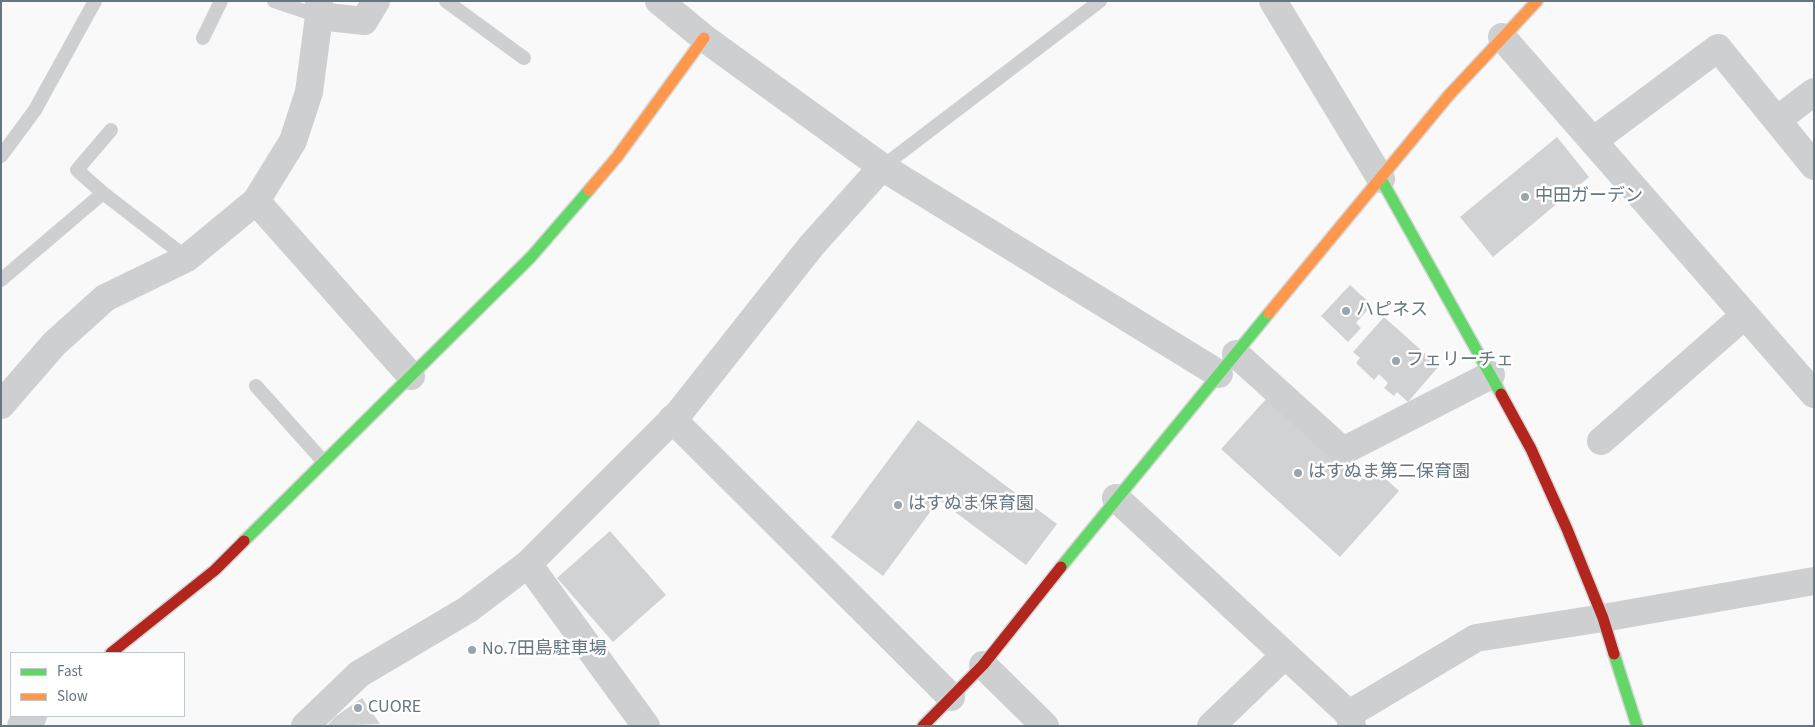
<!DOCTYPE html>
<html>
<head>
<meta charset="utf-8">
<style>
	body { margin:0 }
	#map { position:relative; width:1815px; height:727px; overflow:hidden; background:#f9f9f9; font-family:"Source Sans 3",sans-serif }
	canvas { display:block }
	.frame { position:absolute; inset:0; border:2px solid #657683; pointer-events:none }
	.legend { position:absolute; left:10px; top:652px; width:175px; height:65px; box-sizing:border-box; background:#fff; border:1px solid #c1c8cd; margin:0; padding:6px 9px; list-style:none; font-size:15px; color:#657683 }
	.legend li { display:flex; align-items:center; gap:10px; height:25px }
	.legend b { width:25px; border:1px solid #c1c8cd }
</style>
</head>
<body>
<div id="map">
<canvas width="1815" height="727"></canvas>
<div class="frame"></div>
<ul class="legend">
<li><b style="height:6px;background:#63d668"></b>Fast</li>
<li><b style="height:6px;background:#ff974d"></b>Slow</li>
</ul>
</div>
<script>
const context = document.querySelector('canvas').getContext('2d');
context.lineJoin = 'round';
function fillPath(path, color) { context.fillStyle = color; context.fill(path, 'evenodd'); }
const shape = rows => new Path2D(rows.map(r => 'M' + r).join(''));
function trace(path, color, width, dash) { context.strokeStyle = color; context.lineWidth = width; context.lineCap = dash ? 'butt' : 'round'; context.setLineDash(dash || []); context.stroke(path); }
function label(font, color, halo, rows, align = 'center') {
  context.font = font + ' "Source Sans 3","Noto Sans JP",sans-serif'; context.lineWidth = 5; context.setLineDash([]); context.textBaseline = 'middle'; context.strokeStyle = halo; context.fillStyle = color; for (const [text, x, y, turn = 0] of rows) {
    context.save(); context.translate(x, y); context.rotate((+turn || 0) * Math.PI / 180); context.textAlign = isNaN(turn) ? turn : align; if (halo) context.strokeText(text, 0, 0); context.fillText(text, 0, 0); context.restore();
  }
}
fillPath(shape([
	[1557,137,1589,177,1493,257,1460,217],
	[1350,285,1372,305,1356,323,1361,328,1348,342,1321,316],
	[1384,317,1439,366,1408,402,1397,392,1394,396,1384,388,1388,383,1379,374,1374,380,1356,363,1360,358,1353,352],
	[1267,398,1359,482,1373,467,1399,491,1340,557,1221,449],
	[918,420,1057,524,1026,565,939,500,883,576,831,537],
	[610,531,666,595,613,642,557,578],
	[362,698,380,724,327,726,335,717]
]), '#d0d2d3');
const fast = shape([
	[1381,179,1501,394],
	[244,541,531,257,589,190],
	[1061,567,1269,313],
	[1614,654,1637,726]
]);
const slow = shape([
	[589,190,617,157,704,38],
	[1269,313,1449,95,1537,1]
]);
const jam = shape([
	[1501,394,1531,449,1567,529,1603,618,1614,654],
	[111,653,215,570,244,541],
	[923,726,983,665,1061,567]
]);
trace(fast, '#d5d6d7', 14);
trace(slow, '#d5d6d7', 14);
trace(jam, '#d5d6d7', 14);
trace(shape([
	[274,1,319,16],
	[446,1,524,58],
	[203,38,221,1],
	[111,130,77,170,103,193,187,258],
	[1,156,35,110,95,1],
	[882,167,1100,1],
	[1,280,103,193],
	[256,386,323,461]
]), '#cecfd0', 14);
trace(shape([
	[659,1,704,38,882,167,1219,374],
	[1273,1,1381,179],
	[319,16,364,21,376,1],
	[1502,37,1814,394],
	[1777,120,1814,92],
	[1593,141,1718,48,1814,166],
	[256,201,411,376],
	[1236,354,1343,451,1491,375],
	[1,405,54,344,105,298,187,258,256,201,293,141,309,92,319,16,319,1],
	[672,419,951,697],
	[1601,441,1745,315],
	[1116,498,1349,714,1352,726],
	[528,564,646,726],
	[983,665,1045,726],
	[1349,714,1476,638,1603,618,1814,581],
	[21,726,33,716],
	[305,726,359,674,467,610,528,564,679,413,812,245,882,167],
	[1211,726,1285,655]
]), '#cecfd0', 28);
trace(fast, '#63d668', 11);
trace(slow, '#ff974d', 11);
trace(jam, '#b3261e', 11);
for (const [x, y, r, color] of [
	[1525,197,5,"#99a4ac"],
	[1346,311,5,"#99a4ac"],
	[1396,361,5,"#99a4ac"],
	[1298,473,5,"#99a4ac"],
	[898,505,5,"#99a4ac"],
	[472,650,5,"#99a4ac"],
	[358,708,5,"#99a4ac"]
]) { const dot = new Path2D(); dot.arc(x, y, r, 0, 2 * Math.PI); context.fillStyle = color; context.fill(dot); trace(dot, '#fff', 2); }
label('18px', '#657683', '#fff', [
	["中田ガーデン",1535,197],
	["ハピネス",1356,311],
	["フェリーチェ",1406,361],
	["はすぬま第二保育園",1308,473],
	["はすぬま保育園",908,505],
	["No.7田島駐車場",482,650],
	["CUORE",368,708]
], 'left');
</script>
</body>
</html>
